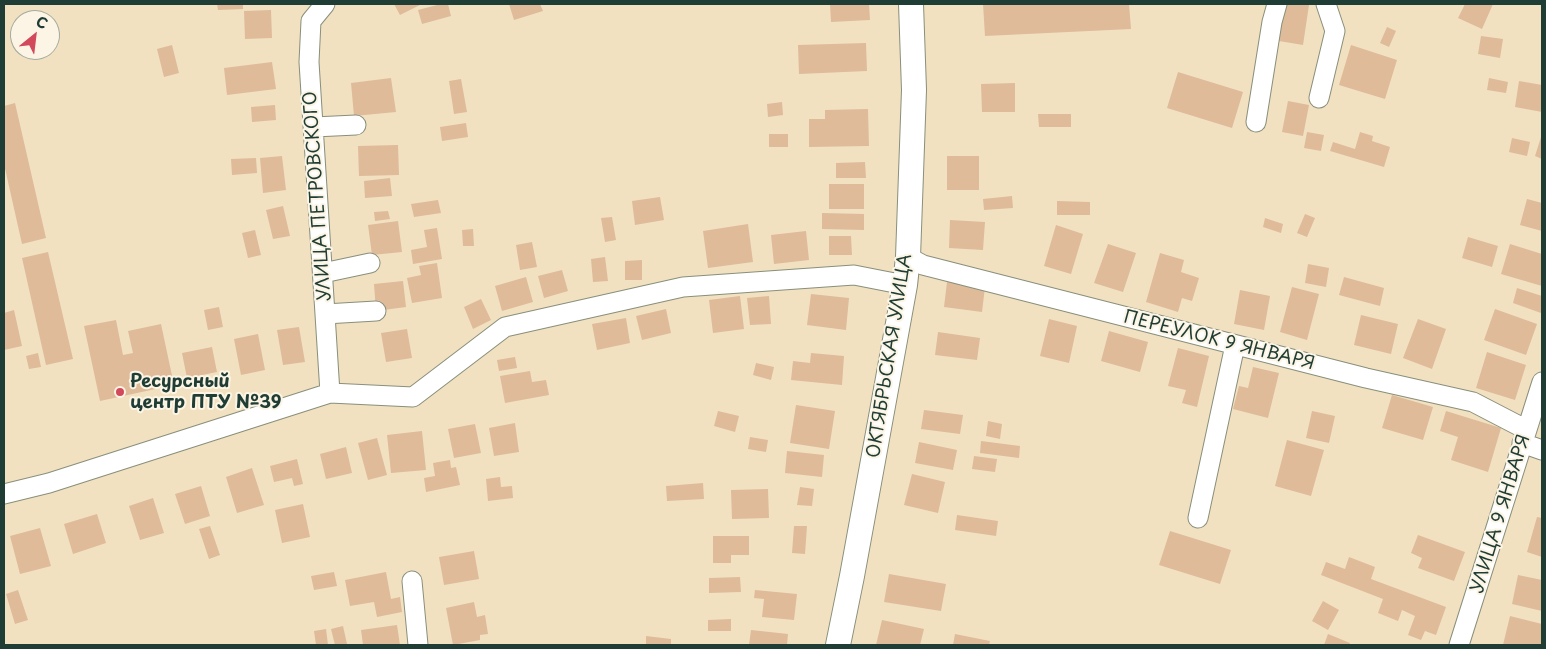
<!DOCTYPE html>
<html>
<head>
<meta charset="utf-8">
<style>
	body { margin:0 }
	#map { position:relative; width:1546px; height:649px; overflow:hidden; background:#f1e1c1; font-family:"Playpen Sans",sans-serif }
	canvas { display:block }
	.frame { position:absolute; inset:0; border:5px solid #1f3d34; pointer-events:none }
	.north { position:absolute; left:10px; top:10px; width:50px; height:50px; box-sizing:border-box; background:#fcf5e5; border:1px solid #a4ab9e; border-radius:50%; rotate:29deg; font-size:14px; font-weight:700; line-height:20px; text-align:center; color:#1f3d34 }
	.north::after { content:''; display:block; margin:auto; width:18px; height:22px; background:#d1495b; clip-path:polygon(50% 0,100% 100%,50% 72%,0 100%) }
</style>
</head>
<body>
<div id="map">
<canvas width="1546" height="649"></canvas>
<div class="frame"></div>
<div class="north">С</div>
</div>
<script>
const context = document.querySelector('canvas').getContext('2d');
context.lineJoin = 'round';
function fillPath(path, color) { context.fillStyle = color; context.fill(path, 'evenodd'); }
const shape = rows => new Path2D(rows.map(r => 'M' + r).join(''));
function trace(path, color, width, dash) { context.strokeStyle = color; context.lineWidth = width; context.lineCap = dash ? 'butt' : 'round'; context.setLineDash(dash || []); context.stroke(path); }
function label(font, color, halo, rows, align = 'center') {
  context.font = font + ' "Playpen Sans",sans-serif'; context.lineWidth = 4; context.setLineDash([]); context.textBaseline = 'middle'; context.strokeStyle = halo; context.fillStyle = color; for (const [text, x, y, turn = 0] of rows) {
    context.save(); context.translate(x, y); context.rotate((+turn || 0) * Math.PI / 180); context.textAlign = isNaN(turn) ? turn : align; if (halo) context.strokeText(text, 0, 0); context.fillText(text, 0, 0); context.restore();
  }
}
fillPath(shape([
	[217,4,243,4,243,9,218,10],
	[394,4,422,4,400,15],
	[441,4,448,4,451,16,422,24,418,10],
	[509,4,540,4,543,11,514,20],
	[830,4,869,4,870,20,831,22],
	[983,4,1129,4,1131,29,985,36],
	[1285,4,1309,5,1303,45,1279,41],
	[1465,4,1493,4,1482,29,1458,18],
	[271,10,272,38,245,39,244,11],
	[1387,27,1396,31,1389,47,1380,43],
	[1481,36,1503,39,1500,58,1478,54],
	[866,43,867,71,799,74,798,45],
	[172,45,179,73,164,77,157,49],
	[1351,45,1397,60,1385,99,1339,85],
	[272,62,276,89,227,95,224,68],
	[1178,72,1243,92,1232,128,1167,108],
	[391,78,396,112,354,116,351,83],
	[1489,78,1508,82,1506,93,1487,90],
	[461,79,467,112,454,114,449,81],
	[1519,81,1542,85,1542,112,1515,107],
	[1015,83,1015,112,982,112,981,84],
	[1288,101,1309,105,1303,136,1282,132],
	[782,102,783,115,768,117,767,104],
	[15,103,46,238,22,244,4,164,4,106],
	[275,105,276,120,252,122,251,107],
	[868,109,869,146,809,147,809,119,825,119,825,110],
	[1038,114,1071,114,1071,127,1039,127],
	[466,123,468,137,442,141,440,127],
	[1307,132,1324,135,1321,151,1304,148],
	[1360,132,1373,136,1372,141,1390,147,1384,167,1330,151,1333,142,1355,149],
	[769,134,788,134,788,147,769,147],
	[1542,134,1542,159,1535,156],
	[1512,138,1530,142,1527,156,1509,152],
	[398,145,399,175,359,176,358,146],
	[282,156,286,190,263,193,260,158],
	[947,156,979,156,979,190,947,190],
	[256,158,257,173,232,175,231,159],
	[865,162,866,178,836,178,836,163],
	[390,178,392,196,365,198,364,181],
	[829,184,864,184,864,209,829,209],
	[1012,196,1013,208,984,210,983,199],
	[660,197,664,220,635,225,632,201],
	[1527,199,1542,203,1542,231,1520,225],
	[438,200,441,213,414,217,411,204],
	[1057,201,1090,202,1090,215,1057,215],
	[283,206,290,236,273,239,266,210],
	[388,211,390,219,375,221,374,212],
	[822,213,864,214,864,230,822,229],
	[1305,214,1315,218,1307,237,1297,233],
	[612,217,616,240,605,242,601,218],
	[1265,218,1283,224,1281,233,1263,227],
	[950,220,985,222,983,250,949,248],
	[398,221,402,252,372,255,368,225],
	[748,224,753,262,708,268,703,231],
	[1056,225,1083,234,1071,274,1044,266],
	[437,228,442,259,413,264,411,250,427,247,424,230],
	[473,229,474,246,463,246,462,230],
	[255,230,261,255,248,258,242,233],
	[806,231,809,260,774,264,771,235],
	[829,236,851,236,852,255,829,255],
	[1468,237,1498,246,1492,267,1462,258],
	[532,242,537,267,520,270,516,245],
	[1108,244,1136,253,1123,292,1094,283],
	[1510,244,1542,254,1542,286,1501,274],
	[48,252,73,359,46,365,22,258],
	[1160,253,1184,260,1181,272,1199,278,1192,301,1182,298,1178,312,1146,302],
	[605,257,608,281,593,282,591,259],
	[642,260,642,280,625,280,625,261],
	[437,263,442,298,412,303,407,278,421,275,419,266],
	[1308,264,1329,268,1326,287,1305,283],
	[562,270,568,291,544,298,538,276],
	[526,277,533,302,502,311,495,286],
	[1344,277,1384,288,1380,306,1339,295],
	[403,281,406,307,376,311,374,284],
	[947,282,985,287,982,312,944,307],
	[1292,287,1319,294,1307,340,1280,332],
	[1517,288,1542,296,1541,313,1513,303],
	[1240,290,1270,296,1264,330,1234,324],
	[811,294,849,298,846,330,807,325],
	[740,296,744,329,713,333,709,300],
	[769,296,771,324,750,325,747,298],
	[481,299,491,320,473,329,464,307],
	[219,307,223,327,208,330,204,310],
	[666,309,671,333,642,340,636,316],
	[1495,309,1537,324,1526,355,1484,340],
	[14,310,22,346,4,350,4,313],
	[1361,315,1398,324,1391,354,1354,345],
	[626,318,630,343,597,350,592,324],
	[1049,319,1077,326,1069,363,1040,356],
	[1418,319,1446,329,1432,369,1403,358],
	[116,320,123,355,133,353,128,331,161,324,174,385,100,401,84,326],
	[299,327,305,362,283,365,277,330],
	[407,329,412,358,386,362,381,333],
	[1109,331,1148,342,1140,372,1101,361],
	[938,332,980,338,977,360,935,355],
	[258,334,265,370,241,375,234,339],
	[212,347,217,372,187,378,182,353],
	[1178,348,1209,356,1197,407,1182,403,1186,390,1168,386],
	[1487,352,1526,365,1515,400,1476,388],
	[38,353,41,367,29,369,26,356],
	[811,353,844,356,842,385,791,380,793,361,810,363],
	[515,357,517,368,499,371,497,360],
	[756,363,774,367,771,380,753,375],
	[1253,367,1279,373,1268,418,1233,409,1239,386,1248,388],
	[530,371,532,382,546,380,549,395,505,403,500,376],
	[1392,395,1433,407,1423,440,1382,428],
	[796,405,835,411,829,449,790,443],
	[924,410,963,415,960,434,921,429],
	[718,411,739,416,735,432,714,426],
	[1312,411,1335,416,1329,443,1306,438],
	[1446,411,1501,428,1488,472,1451,460,1458,437,1440,431],
	[988,421,1002,424,1000,439,986,436],
	[515,423,519,452,494,456,489,428],
	[475,424,481,453,454,458,448,429],
	[422,431,426,470,391,473,387,435],
	[750,437,768,440,766,452,748,449],
	[377,438,387,475,368,480,358,443],
	[1287,440,1324,450,1311,496,1275,486],
	[981,441,1020,446,1019,458,980,453],
	[919,442,957,450,953,470,915,463],
	[346,447,352,473,326,479,320,454],
	[787,451,824,455,822,477,785,473],
	[974,456,997,459,995,472,972,469],
	[297,459,303,484,294,486,292,478,274,482,270,466],
	[450,460,451,468,456,467,460,485,426,492,424,478,435,476,433,463],
	[252,468,264,505,237,513,226,477],
	[912,474,945,482,938,513,904,505],
	[500,477,501,487,512,486,513,498,488,501,486,479],
	[703,483,704,499,667,501,666,486],
	[201,486,210,516,185,524,175,494],
	[800,487,814,489,812,506,797,505],
	[768,489,769,518,732,519,731,490],
	[153,498,164,533,140,540,129,506],
	[303,504,310,537,282,543,275,510],
	[97,514,106,543,73,554,64,524],
	[957,515,998,521,996,536,955,530],
	[1537,517,1542,518,1542,557,1527,552],
	[210,526,220,555,209,559,199,529],
	[794,526,807,526,805,554,792,553],
	[40,528,51,566,20,574,10,536],
	[1170,531,1231,550,1220,584,1159,565],
	[1418,535,1465,552,1454,581,1418,568,1422,558,1411,553],
	[713,536,749,536,749,555,731,555,731,563,713,563],
	[474,551,479,579,444,585,439,557],
	[1349,557,1375,567,1371,579,1446,607,1436,635,1425,631,1421,640,1408,635,1415,616,1402,610,1398,621,1378,613,1383,599,1321,575,1326,562,1345,569],
	[334,572,337,586,314,590,311,576],
	[386,572,391,599,400,597,402,612,377,617,374,602,350,606,345,580],
	[889,574,946,584,941,611,884,602],
	[1518,575,1542,580,1542,611,1512,604],
	[740,577,741,592,709,593,709,578],
	[18,590,28,620,15,624,6,594],
	[755,590,797,594,794,620,762,617,764,599,754,598],
	[1323,601,1339,610,1328,630,1312,621],
	[474,602,477,617,485,615,488,634,480,635,480,640,453,645,446,608],
	[1510,616,1542,624,1542,645,1503,645],
	[731,619,731,631,708,631,708,620],
	[882,620,924,629,920,645,876,645],
	[397,625,400,645,363,645,361,630],
	[343,626,347,644,335,645,331,629],
	[326,629,328,645,316,645,314,631],
	[751,630,788,634,787,645,749,645],
	[955,634,990,641,989,645,953,645],
	[1328,634,1350,643,1349,645,1324,645],
	[646,636,671,639,671,645,646,645]
]), '#dfbb99');
const minor = shape([
	[325,4,311,21,309,62,330,393],
	[1319,98,1335,31,1326,4],
	[1256,122,1272,22,1277,4],
	[314,127,356,125],
	[908,257,923,265,1366,378,1473,402,1527,430],
	[323,273,370,263],
	[325,314,376,311],
	[1522,443,1542,450],
	[4,494,49,483,330,393,413,397,505,327,683,287,854,275,905,285],
	[1198,518,1235,345],
	[412,581,418,645],
	[1459,645,1542,382]
]);
const major = shape([
	[838,645,852,576,905,285,908,257,914,90,911,4]
]);
trace(minor, '#888f7a', 21);
trace(major, '#888f7a', 26);
trace(minor, '#fff', 19);
trace(major, '#fff', 24);
for (const [x, y, r, color] of [
	[120,392,5,"#d1495b"]
]) { const dot = new Path2D(); dot.arc(x, y, r, 0, 2 * Math.PI); context.fillStyle = color; context.fill(dot); trace(dot, '#fcf5e5', 2); }
label('18px', '#1f3d34', '#fcf5e5', [
	["УЛИЦА ПЕТРОВСКОГО",318,196,-94],
	["ПЕРЕУЛОК 9 ЯНВАРЯ",1219,341,14],
	["ОКТЯБРЬСКАЯ УЛИЦА",890,356,-81],
	["УЛИЦА 9 ЯНВАРЯ",1501,514,-73]
]);
label('bold 18px', '#1f3d34', '#fcf5e5', [
	["Ресурсный",130,382],
	["центр ПТУ №39",130,403]
], 'left');
</script>
</body>
</html>
